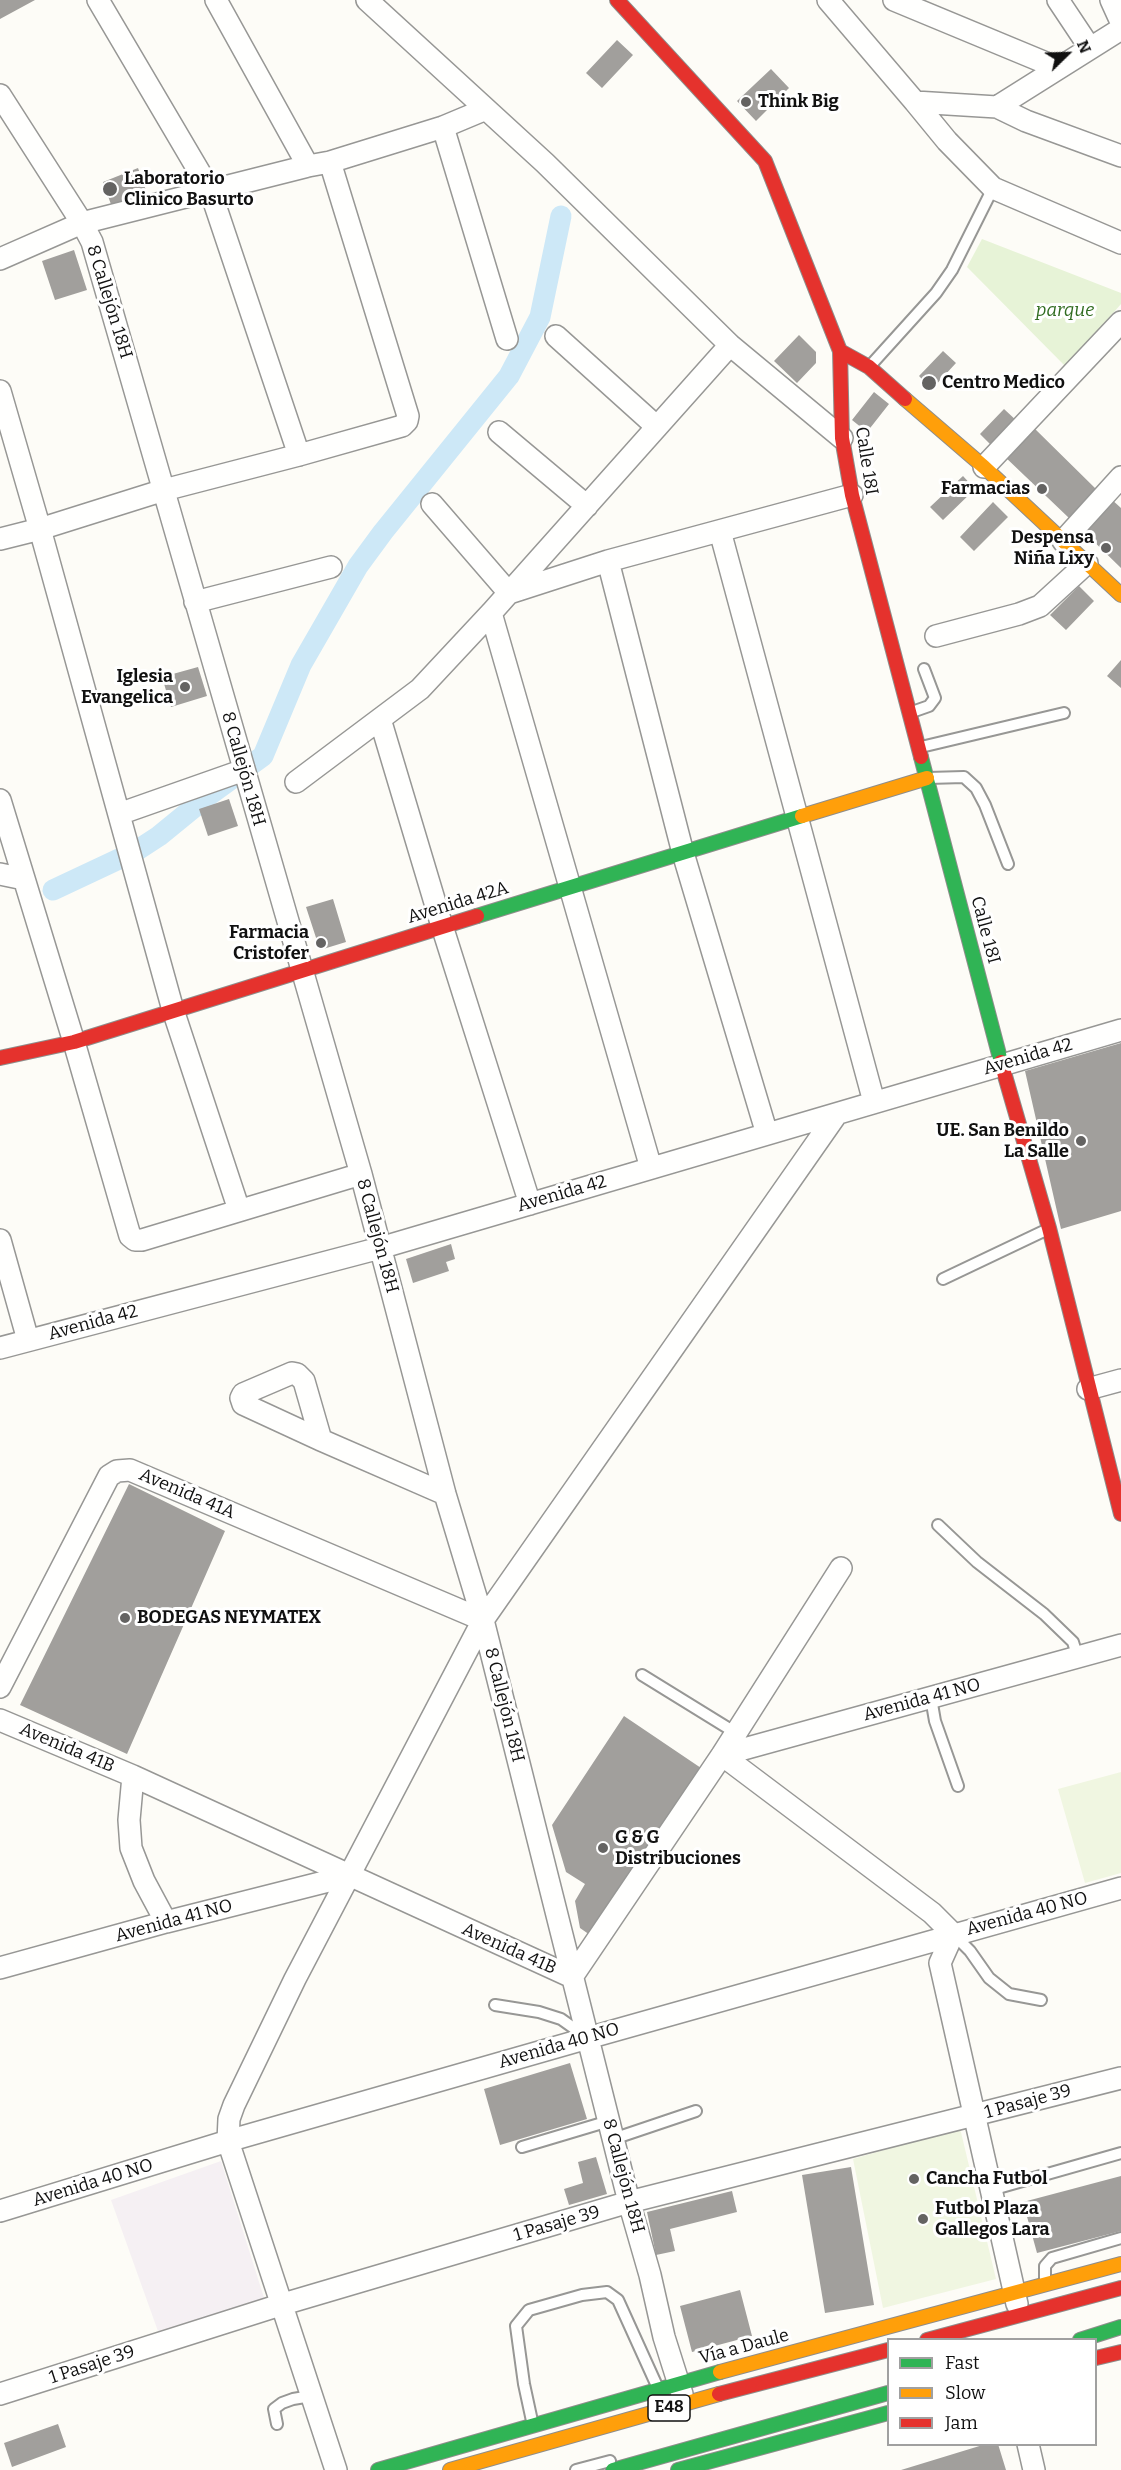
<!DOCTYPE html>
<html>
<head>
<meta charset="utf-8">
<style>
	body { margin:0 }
	#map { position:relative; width:1121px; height:2470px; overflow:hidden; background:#fdfcf7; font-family:Bitter,serif }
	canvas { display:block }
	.legend { position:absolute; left:887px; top:2338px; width:210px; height:108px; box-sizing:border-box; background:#fff; border:2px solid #a0a0a0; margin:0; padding:8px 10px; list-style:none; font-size:18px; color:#111 }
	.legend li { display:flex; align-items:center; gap:12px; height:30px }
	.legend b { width:30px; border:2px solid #a0a0a0 }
	.north { position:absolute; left:1037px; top:24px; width:60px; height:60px; -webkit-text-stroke:4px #fff; paint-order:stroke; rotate:67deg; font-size:16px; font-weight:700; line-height:24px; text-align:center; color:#111 }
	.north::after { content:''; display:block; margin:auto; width:21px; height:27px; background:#111; clip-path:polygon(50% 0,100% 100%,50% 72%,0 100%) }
</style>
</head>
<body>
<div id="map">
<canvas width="1121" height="2470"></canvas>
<ul class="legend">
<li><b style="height:8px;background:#30b455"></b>Fast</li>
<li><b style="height:8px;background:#ff9f0a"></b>Slow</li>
<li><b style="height:8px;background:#e5322d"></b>Jam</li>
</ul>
<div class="north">N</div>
</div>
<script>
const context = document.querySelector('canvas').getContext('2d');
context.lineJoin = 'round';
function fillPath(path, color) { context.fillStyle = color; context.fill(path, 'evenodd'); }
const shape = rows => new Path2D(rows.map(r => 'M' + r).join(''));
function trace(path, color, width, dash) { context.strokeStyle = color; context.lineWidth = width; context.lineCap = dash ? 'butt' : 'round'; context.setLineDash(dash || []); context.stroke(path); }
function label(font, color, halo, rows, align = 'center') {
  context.font = font + ' Bitter,serif'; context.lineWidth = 6; context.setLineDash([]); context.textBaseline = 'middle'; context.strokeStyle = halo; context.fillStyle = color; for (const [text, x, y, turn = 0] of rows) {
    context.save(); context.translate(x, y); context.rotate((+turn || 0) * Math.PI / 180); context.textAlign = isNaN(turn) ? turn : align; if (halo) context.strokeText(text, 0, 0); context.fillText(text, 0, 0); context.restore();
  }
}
fillPath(shape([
	[221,2161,265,2301,159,2334,111,2200]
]), '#f5f0f3');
fillPath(shape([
	[982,239,1121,293,1121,304,1066,367,967,267]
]), '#e7f3d7');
fillPath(shape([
	[1121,1772,1121,1873,1085,1883,1058,1789],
	[960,2128,996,2279,883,2308,853,2159]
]), '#f0f6e1');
trace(shape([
	[53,890,136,851,159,836,208,796,263,756,301,665,358,566,383,532,509,376,540,317,561,216]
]), '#cde8f7', 21);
fillPath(shape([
	[0,0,35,0,0,19],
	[617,40,633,55,602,88,586,73],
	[771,69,789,88,756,121,737,101],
	[138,168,148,196,113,210,103,182],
	[74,250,87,290,55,300,42,261],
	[799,335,816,352,816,363,797,383,774,361],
	[943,351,956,363,932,389,919,376],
	[874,392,889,404,867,432,852,420],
	[1004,409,1018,422,993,447,980,434],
	[1032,426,1096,489,1069,518,1003,455],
	[963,476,975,489,943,520,930,507],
	[1110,498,1121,508,1121,568,1080,528],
	[993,502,1008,517,974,551,960,537],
	[1079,586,1094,601,1066,630,1050,615],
	[1121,660,1121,688,1107,676],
	[198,667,207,696,171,707,162,677],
	[229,799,238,826,208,836,199,809],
	[333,899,346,942,320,950,306,907],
	[1121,1043,1121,1211,1061,1229,1025,1071],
	[451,1244,455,1259,446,1262,449,1271,413,1283,406,1259],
	[129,1484,225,1531,127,1754,20,1705],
	[624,1716,701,1768,590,1935,580,1928,575,1901,585,1884,566,1872,552,1825],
	[570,2063,587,2119,500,2145,484,2089],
	[596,2157,607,2194,569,2205,564,2189,583,2183,578,2162],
	[851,2167,874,2305,825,2313,802,2175],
	[1121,2176,1121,2231,1037,2253,1023,2202],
	[732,2191,737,2212,670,2229,675,2251,656,2255,647,2212],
	[740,2290,752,2336,692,2352,680,2306],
	[58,2424,66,2447,12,2467,4,2443],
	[986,2444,998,2444,1006,2470,901,2470]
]), '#a19f9c');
const lane = shape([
	[870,366,936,293,952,270,993,188],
	[912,712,929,706,935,698,924,669],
	[921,747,1064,713],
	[928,778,964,777,976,788,985,805,1008,864],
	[943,1279,1046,1230],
	[938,1525,977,1562,1044,1614,1073,1642,1078,1658],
	[642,1675,736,1733],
	[931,1698,935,1721,958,1786],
	[953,1934,970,1951,989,1978,1009,1994,1041,2000],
	[495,2005,539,2012,561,2019,585,2036],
	[613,2139,696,2111],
	[522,2147,609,2121],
	[991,2190,1121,2153],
	[1045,2282,1045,2266,1052,2258,1121,2238],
	[532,2421,524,2384,516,2326,529,2310,582,2295,607,2292,618,2300,657,2386],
	[277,2424,274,2409,282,2403,293,2399,311,2396],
	[576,2470,610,2461]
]);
const street = shape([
	[98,0,210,190,299,455],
	[216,0,308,166],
	[367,0,545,163,730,345,842,438],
	[828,0,915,102,997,107,1026,121,1121,156],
	[894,0,1058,68],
	[1058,0,1090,48],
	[1111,0,1121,22],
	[0,95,82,223,92,242,361,1174,445,1494,483,1620,629,2202,650,2275,664,2337,682,2394],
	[915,102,947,141,993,188,1121,243],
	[997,107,1121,29],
	[443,127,507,339],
	[0,259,82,223,308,166,330,162,443,127,486,109],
	[556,336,657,427],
	[0,391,40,529,173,1010,239,1210],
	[499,432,587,506],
	[984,467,1121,322],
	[432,504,509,593,608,561,852,495],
	[720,531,874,1102],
	[0,539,40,529,164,490,299,455,402,426,407,421,408,416,330,162],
	[1063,541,1121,477],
	[608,561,683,853,767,1134],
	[195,602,331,567],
	[491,613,651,1168],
	[936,636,1019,614,1040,606,1087,563],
	[380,719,442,926,530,1204],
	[296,782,420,689,491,613,730,345],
	[0,800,74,1042,130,1236,135,1240,142,1240,361,1174],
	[119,814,244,770],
	[0,874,24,879],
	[0,1240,28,1340],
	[0,1348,380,1248,1121,1030],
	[1088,1389,1121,1380],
	[321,1440,304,1381,297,1374,292,1373,243,1394,241,1398,243,1404,321,1440,445,1494],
	[0,1687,109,1476,117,1471,130,1470,483,1620],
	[0,1720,133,1776,572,1977,722,1755,841,1568],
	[722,1755,932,1913,953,1934,940,1963,1017,2304],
	[722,1755,1121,1645],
	[133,1776,129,1820,131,1848,144,1881,166,1922],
	[0,1968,166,1922,348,1876],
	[0,2211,228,2141,588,2038,1121,1888],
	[0,2394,280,2305,629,2202,1121,2078],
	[1028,2444,1034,2470],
	[336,2470,228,2141,229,2119,234,2105,295,1979,483,1620,836,1115]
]);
const fast = shape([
	[921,757,1001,1062],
	[477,916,802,816],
	[1080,2340,1121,2327],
	[378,2470,720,2372],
	[613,2470,888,2393],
	[678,2470,888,2413]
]);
const slow = shape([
	[905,399,984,467,1121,595],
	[802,816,927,778],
	[720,2372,1121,2264],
	[450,2470,719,2394]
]);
const jam = shape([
	[617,0,765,161,840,351,869,367,905,399],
	[840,351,842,438,852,495,921,757],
	[0,1058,74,1042,477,916],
	[1001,1062,1049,1228,1121,1514],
	[927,2340,1121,2288],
	[1096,2358,1121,2352],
	[719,2394,888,2350]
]);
trace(lane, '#979795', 14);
trace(street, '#979795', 24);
trace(fast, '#8e8d8b', 16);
trace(slow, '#8e8d8b', 16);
trace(jam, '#8e8d8b', 16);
trace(lane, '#fffffe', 10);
trace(street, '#fffffe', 21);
trace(fast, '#30b455', 14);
trace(slow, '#ff9f0a', 14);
trace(jam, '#e5322d', 14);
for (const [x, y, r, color] of [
	[746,102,6,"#646362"],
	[110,189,8,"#646362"],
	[929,383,8,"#646362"],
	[1042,489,6,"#646362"],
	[1106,548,6,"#646362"],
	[185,687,6,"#646362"],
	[321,943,6,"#646362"],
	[1081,1141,6,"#646362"],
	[125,1618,6,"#646362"],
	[603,1848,6,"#646362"],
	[914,2179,6,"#646362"],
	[923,2219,6,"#646362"]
]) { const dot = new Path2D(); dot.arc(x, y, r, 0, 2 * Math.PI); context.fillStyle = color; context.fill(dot); trace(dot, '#fff', 2); }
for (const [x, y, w] of [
	[669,2408,42]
]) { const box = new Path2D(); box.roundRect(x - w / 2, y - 13, w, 26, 4.5); context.fillStyle = '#fff'; context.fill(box); trace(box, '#111', 1.5); }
label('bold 16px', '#111', null, [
	["E48",669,2408]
]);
label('bold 18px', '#111', '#fff', [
	["Think Big",758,102],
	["Laboratorio",124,179],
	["Clinico Basurto",124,200],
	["Centro Medico",942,383],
	["Farmacias",1030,489,"right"],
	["Despensa",1094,538,"right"],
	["Niña Lixy",1094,559,"right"],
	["Iglesia",173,677,"right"],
	["Evangelica",173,698,"right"],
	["Farmacia",309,933,"right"],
	["Cristofer",309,954,"right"],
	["UE. San Benildo",1069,1131,"right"],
	["La Salle",1069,1152,"right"],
	["BODEGAS NEYMATEX",137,1618],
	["G & G",615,1838],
	["Distribuciones",615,1859],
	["Cancha Futbol",926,2179],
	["Futbol Plaza",935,2209],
	["Gallegos Lara",935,2230]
], 'left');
label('18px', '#111', '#fff', [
	["8 Callejón 18H",109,302,73],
	["Calle 18I",866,461,81],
	["8 Callejón 18H",243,769,74],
	["Avenida 42A",458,903,-17],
	["Calle 18I",985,930,75],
	["Avenida 42",1028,1057,-16],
	["Avenida 42",562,1194,-16],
	["8 Callejón 18H",377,1236,75],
	["Avenida 42",93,1323,-15],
	["Avenida 41A",187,1494,23],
	["Avenida 41 NO",922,1700,-15],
	["8 Callejón 18H",504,1705,76],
	["Avenida 41B",67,1748,23],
	["Avenida 40 NO",1027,1914,-15],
	["Avenida 41 NO",174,1921,-15],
	["Avenida 41B",509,1949,24],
	["Avenida 40 NO",559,2046,-16],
	["1 Pasaje 39",1028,2102,-15],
	["8 Callejón 18H",623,2176,75],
	["Avenida 40 NO",93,2183,-17],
	["1 Pasaje 39",557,2224,-16],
	["Vía a Daule",744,2347,-15],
	["1 Pasaje 39",92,2365,-18]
]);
label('italic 18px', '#2f6b1f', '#fff', [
	["parque",1065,311]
]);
</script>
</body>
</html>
